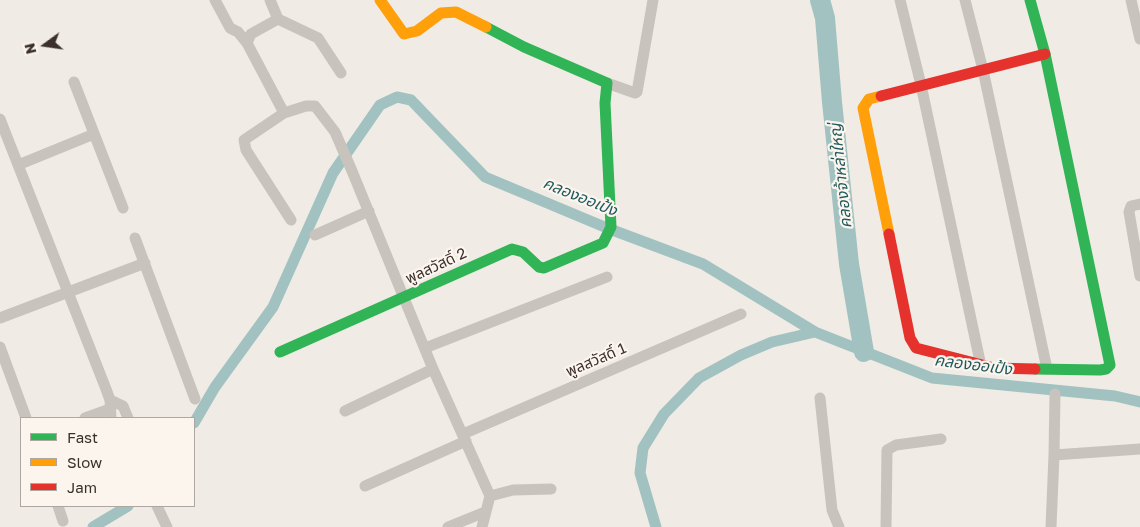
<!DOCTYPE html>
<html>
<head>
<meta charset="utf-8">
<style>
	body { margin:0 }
	#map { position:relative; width:1140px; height:527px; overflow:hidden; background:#f0ebe5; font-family:"Golos Text",sans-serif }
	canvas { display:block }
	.legend { position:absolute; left:20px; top:417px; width:175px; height:90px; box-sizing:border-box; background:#fbf5ee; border:1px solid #aea6a0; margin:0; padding:6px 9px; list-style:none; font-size:15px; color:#3b302b }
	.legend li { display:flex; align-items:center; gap:10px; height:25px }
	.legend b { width:25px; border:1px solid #aea6a0 }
	.north { position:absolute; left:20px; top:20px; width:50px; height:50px; -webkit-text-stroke:4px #fbf5ee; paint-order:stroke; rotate:256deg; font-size:14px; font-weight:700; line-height:20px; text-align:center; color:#3b302b }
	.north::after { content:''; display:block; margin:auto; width:18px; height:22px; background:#3b302b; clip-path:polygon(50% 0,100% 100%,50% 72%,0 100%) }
</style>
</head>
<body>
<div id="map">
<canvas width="1140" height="527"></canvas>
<ul class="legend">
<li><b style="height:6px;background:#30b455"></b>Fast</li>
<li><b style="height:6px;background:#ff9f0a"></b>Slow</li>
<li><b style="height:6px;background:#e5322d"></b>Jam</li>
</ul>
<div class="north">N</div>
</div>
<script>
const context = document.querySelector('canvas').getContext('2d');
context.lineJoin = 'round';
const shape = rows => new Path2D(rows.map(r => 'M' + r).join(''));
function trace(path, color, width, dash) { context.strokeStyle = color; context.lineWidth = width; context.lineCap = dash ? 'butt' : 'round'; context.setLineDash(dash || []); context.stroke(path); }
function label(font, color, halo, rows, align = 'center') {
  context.font = font + ' "Golos Text","Noto Sans Thai",sans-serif'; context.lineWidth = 4.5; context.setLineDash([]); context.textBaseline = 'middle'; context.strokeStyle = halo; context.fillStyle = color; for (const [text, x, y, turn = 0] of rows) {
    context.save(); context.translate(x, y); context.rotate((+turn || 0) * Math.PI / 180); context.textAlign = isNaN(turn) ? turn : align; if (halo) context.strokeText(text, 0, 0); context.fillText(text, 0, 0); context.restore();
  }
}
trace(shape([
	[194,423,215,387,273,307,333,173,380,105,397,97,411,100,485,177,607,228,703,264,815,332,932,378,1115,396,1140,402],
	[93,527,128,506],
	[656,527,640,473,643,448,664,414,699,378,741,355,772,342,815,332]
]), '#a1c2c1', 11);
trace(shape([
	[820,0,825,18,832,102,849,264,864,352]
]), '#a1c2c1', 20);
trace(shape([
	[215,0,230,28,238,32,247,43,284,113],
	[270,0,278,19,318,38,341,73],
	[900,0,921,85,981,366],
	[965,0,983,70,1047,369],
	[1131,0,1140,39],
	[247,43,251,34,278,19],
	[74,82,123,208],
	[607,83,635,93,637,92,653,0],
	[0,119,106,389,110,400,111,418],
	[18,165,94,134],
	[1140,204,1131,206,1129,212,1140,276],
	[291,220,246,150,244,140,284,113,306,106,315,106,335,132,352,171,433,369,490,496,482,527],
	[315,235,369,211],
	[135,238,195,399],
	[0,318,145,263],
	[0,347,26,418],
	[425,348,607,277],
	[820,398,832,510,839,527],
	[110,400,123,406,128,418],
	[345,411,433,369],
	[85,418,110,409],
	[463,434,741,314],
	[1054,455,1055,394],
	[365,486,466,441],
	[490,496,513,490,551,489],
	[58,506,63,521],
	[157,506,167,527],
	[448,527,485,512],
	[886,527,887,450,896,445,941,439],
	[1051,527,1054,455,1140,449]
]), '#c9c3be', 11);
trace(shape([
	[1030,0,1045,54,1110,365,1106,369,1100,370,1035,369],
	[280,352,512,249,523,252,539,267,544,268,603,243,611,227,605,103,607,83,524,47,486,27]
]), '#30b455', 11);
trace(shape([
	[380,0,404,34,417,31,441,13,456,12,486,27],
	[881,96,869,99,863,108,889,234]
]), '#ff9f0a', 11);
trace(shape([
	[881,96,1045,54],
	[889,234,910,338,916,348,994,368,1035,369]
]), '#e5322d', 11);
label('15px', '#3b302b', '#fbf5ee', [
	["พูลสวัสดิ์ 2",436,266,-25],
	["พูลสวัสดิ์ 1",596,360,-23]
]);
label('italic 16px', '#1f5a5e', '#fbf5ee', [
	["คลองจ้าหล่าใหญ่",841,176,-96],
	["คลองออเป้ง",580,197,22],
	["คลองออเป้ง",973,365,7]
]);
</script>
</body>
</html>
